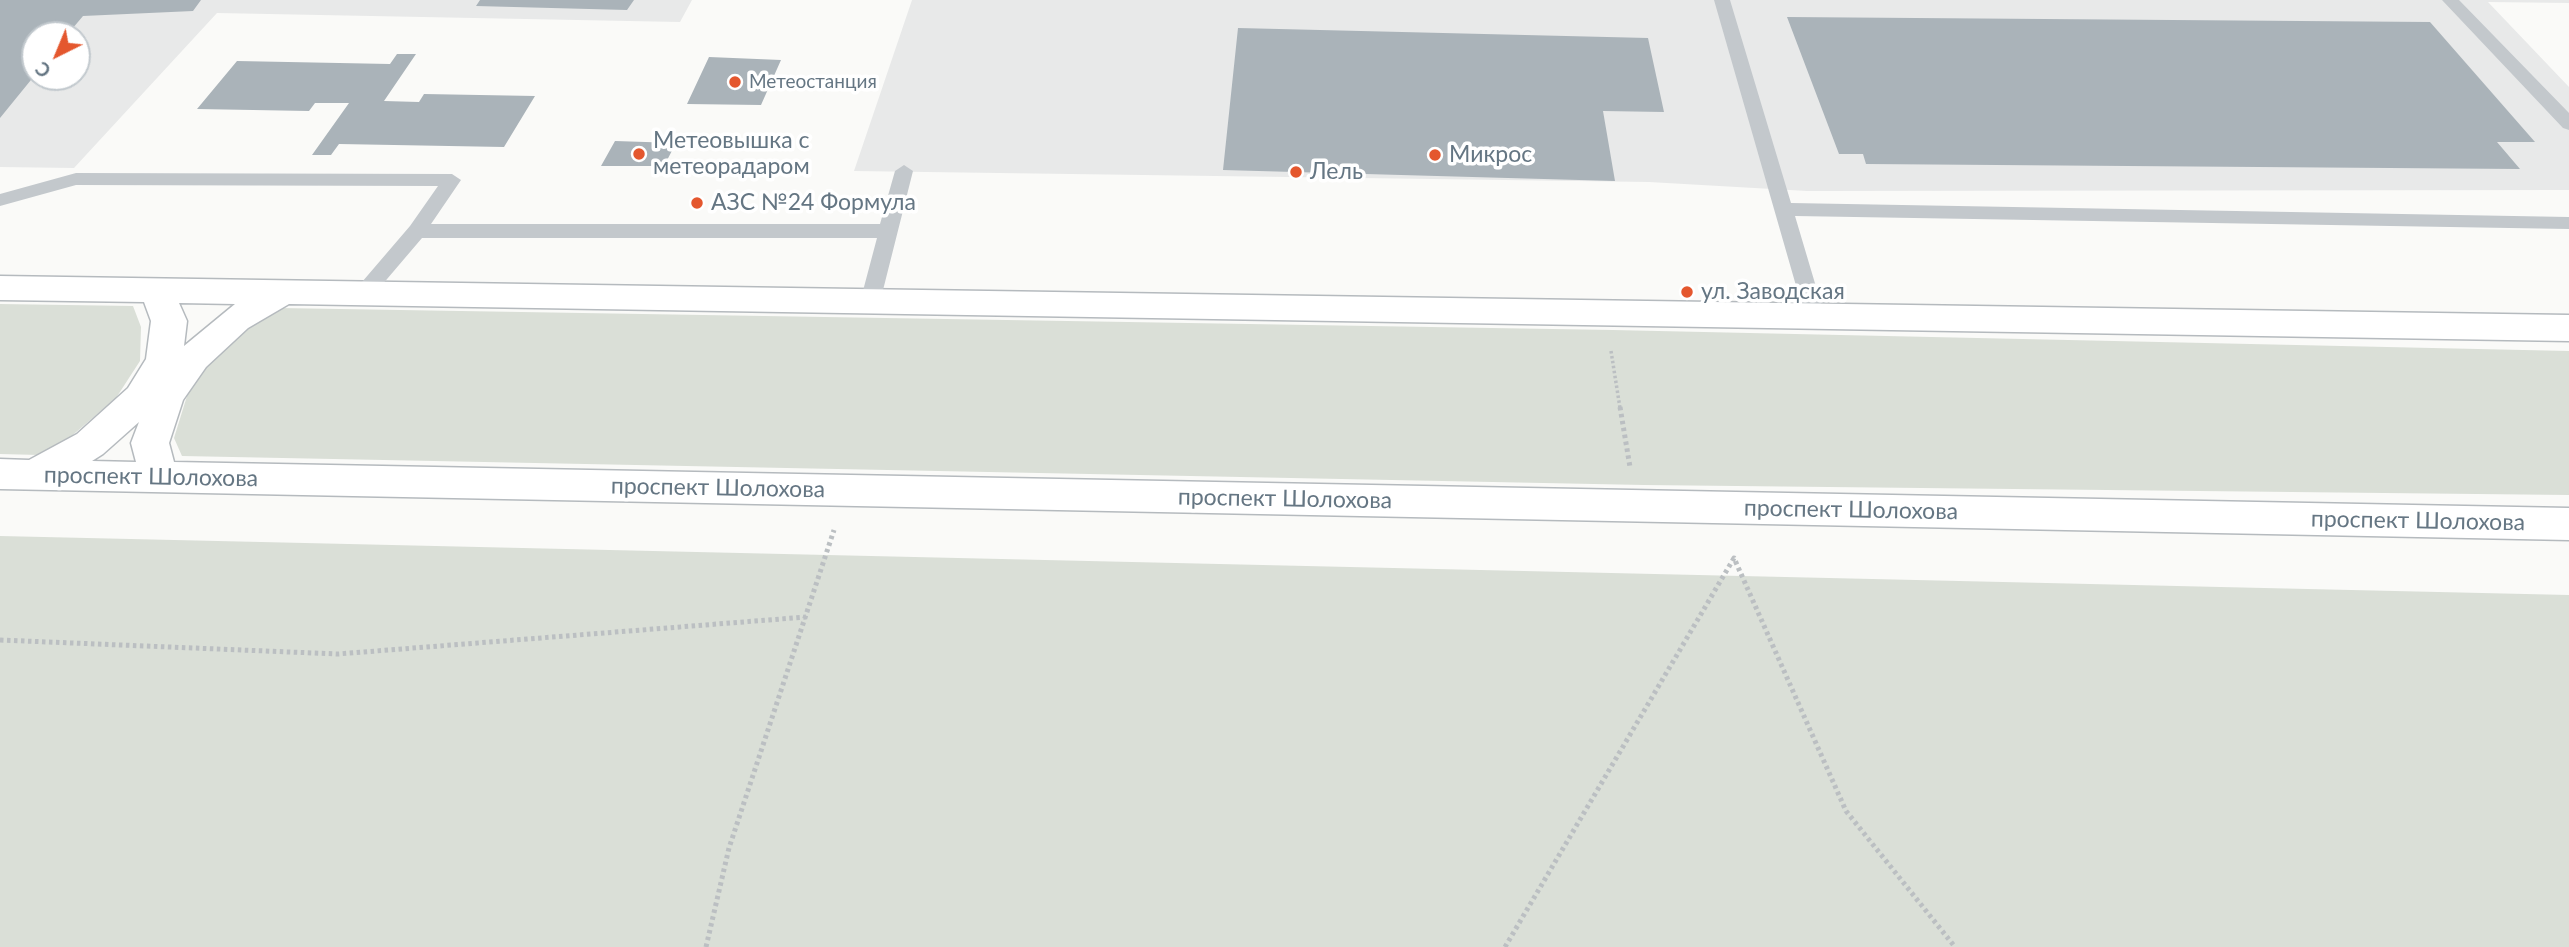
<!DOCTYPE html>
<html>
<head>
<meta charset="utf-8">
<style>
	body { margin:0 }
	#map { position:relative; width:2569px; height:947px; overflow:hidden; background:#fafaf8; font-family:Lato,sans-serif }
	canvas { display:block }
	.north { position:absolute; left:21px; top:21px; width:70px; height:70px; box-sizing:border-box; background:#fff; border:2px solid #c1c8cd; border-radius:50%; rotate:223deg; font-size:19px; font-weight:700; line-height:28px; text-align:center; color:#657683 }
	.north::after { content:''; display:block; margin:auto; width:24px; height:32px; background:#e4572e; clip-path:polygon(50% 0,100% 100%,50% 72%,0 100%) }
</style>
</head>
<body>
<div id="map">
<canvas width="2569" height="947"></canvas>
<div class="north">С</div>
</div>
<script>
const context = document.querySelector('canvas').getContext('2d');
context.lineJoin = 'round';
function fillPath(path, color) { context.fillStyle = color; context.fill(path, 'evenodd'); }
const shape = rows => new Path2D(rows.map(r => 'M' + r).join(''));
function trace(path, color, width, dash) { context.strokeStyle = color; context.lineWidth = width; context.lineCap = dash ? 'butt' : 'round'; context.setLineDash(dash || []); context.stroke(path); }
function label(font, color, halo, rows, align = 'center') {
  context.font = font + ' Lato,sans-serif'; context.lineWidth = 7; context.setLineDash([]); context.textBaseline = 'middle'; context.strokeStyle = halo; context.fillStyle = color; for (const [text, x, y, turn = 0] of rows) {
    context.save(); context.translate(x, y); context.rotate((+turn || 0) * Math.PI / 180); context.textAlign = isNaN(turn) ? turn : align; if (halo) context.strokeText(text, 0, 0); context.fillText(text, 0, 0); context.restore();
  }
}
fillPath(shape([
	[0,0,692,0,680,22,217,13,74,168,0,167],
	[35,35,77,35,77,77,35,77],
	[912,0,2569,0,2569,3,2488,2,2569,87,2569,190,1807,191,1649,182,854,171]
]), '#e8e9e9');
fillPath(shape([
	[0,304,133,306,141,327,140,361,116,398,68,439,39,455,0,454],
	[279,308,1613,330,2569,351,2569,495,1644,485,182,456,174,438,187,396,211,358,252,323],
	[0,536,2569,595,2569,947,0,947]
]), '#dadfd7');
fillPath(shape([
	[0,0,201,0,193,11,83,16,67,35,35,35,35,75,0,118],
	[480,0,634,0,627,10,476,6],
	[1787,17,2430,22,2535,142,2497,142,2520,169,1866,164,1863,154,1839,154],
	[1238,28,1648,38,1664,112,1603,111,1615,181,1223,170],
	[397,54,416,54,384,101,419,102,424,94,535,96,504,147,339,144,331,155,312,155,349,103,315,103,309,111,197,109,237,61,390,64],
	[709,57,781,60,761,105,687,104],
	[615,141,676,143,664,166,601,166]
]), '#aab3b9');
const primary = shape([
	[0,276,2569,315,2569,341,289,304,248,328,206,367,183,400,169,443,174,462,2569,508,2569,540,0,489,0,459,29,460,77,434,128,388,146,359,151,321,144,302,0,300,0,276],
	[179,303,235,304,184,346,187,321,179,303],
	[139,422,131,443,136,462,92,461,103,454,139,422]
]);
trace(primary, '#b5babe', 3);
trace(shape([
	[1611,351,1620,408]
]), '#bbbfc2', 3.5, [2.5, 2.5]);
trace(shape([
	[1620,407,1630,467],
	[0,640,338,654,806,617],
	[706,947,729,848,834,530],
	[1505,947,1734,558,1846,811,1955,947]
]), '#bbbfc2', 5, [3.5, 3.5]);
fillPath(shape([
	[1714,0,1730,0,1791,203,2569,217,2569,229,1795,216,1825,317,1822,322,1815,324,1808,322,1805,317,1714,0],
	[2442,0,2459,0,2569,113,2569,130,2563,128,2442,0],
	[904,165,913,171,880,302,870,309,860,302,877,238,422,238,370,299,363,301,356,299,353,294,356,289,410,226,438,186,76,185,0,206,0,194,76,173,452,174,461,180,431,224,880,224,895,171,904,165]
]), '#c3c8cc');
fillPath(primary, '#fff');
for (const [x, y, r, color] of [
	[735,82,7,"#e4572e"],
	[639,154,7,"#e4572e"],
	[1435,155,7,"#e4572e"],
	[1296,172,7,"#e4572e"],
	[697,203,7,"#e4572e"],
	[1687,292,7,"#e4572e"]
]) { const dot = new Path2D(); dot.arc(x, y, r, 0, 2 * Math.PI); context.fillStyle = color; context.fill(dot); trace(dot, '#fff', 2.5); }
label('19px', '#657683', '#fff', [
	["Метеостанция",749,82]
], 'left');
label('23px', '#657683', '#fff', [
	["Метеовышка с",653,141],
	["метеорадаром",653,167],
	["Микрос",1449,155],
	["Лель",1310,172],
	["АЗС №24 Формула",711,203],
	["ул. Заводская",1701,292]
], 'left');
label('23px', '#657683', '#fff', [
	["проспект Шолохова",151,477,1],
	["проспект Шолохова",718,488,1],
	["проспект Шолохова",1285,499,1],
	["проспект Шолохова",1851,510,1],
	["проспект Шолохова",2418,521,1]
]);
</script>
</body>
</html>
